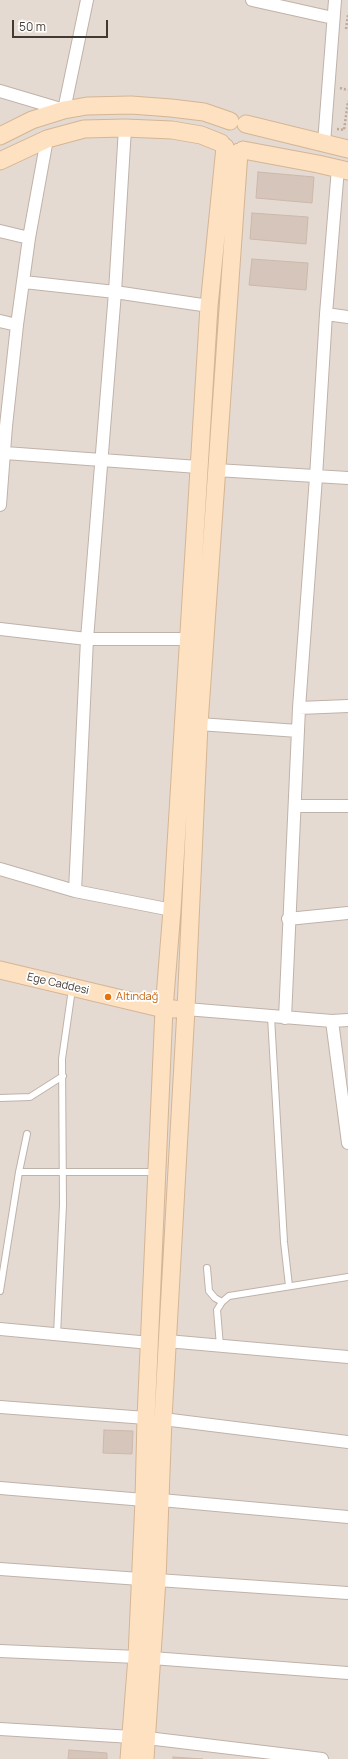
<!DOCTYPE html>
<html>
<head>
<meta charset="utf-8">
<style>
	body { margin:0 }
	#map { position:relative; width:348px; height:1759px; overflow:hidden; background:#f1eae3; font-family:Manrope,sans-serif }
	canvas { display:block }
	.scale { position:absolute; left:12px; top:20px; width:96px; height:18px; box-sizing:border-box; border:2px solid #433933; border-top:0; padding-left:5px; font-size:12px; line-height:14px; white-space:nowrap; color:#433933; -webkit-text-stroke:3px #fff; paint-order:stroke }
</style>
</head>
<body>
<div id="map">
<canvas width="348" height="1759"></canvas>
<div class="scale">50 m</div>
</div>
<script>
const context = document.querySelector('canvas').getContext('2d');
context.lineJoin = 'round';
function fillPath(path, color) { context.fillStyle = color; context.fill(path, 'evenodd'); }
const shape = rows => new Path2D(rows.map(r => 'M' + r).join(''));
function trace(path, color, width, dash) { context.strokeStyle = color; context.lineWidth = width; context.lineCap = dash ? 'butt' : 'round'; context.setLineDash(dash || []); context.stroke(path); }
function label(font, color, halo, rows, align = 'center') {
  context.font = font + ' Manrope,sans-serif'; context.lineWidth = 3.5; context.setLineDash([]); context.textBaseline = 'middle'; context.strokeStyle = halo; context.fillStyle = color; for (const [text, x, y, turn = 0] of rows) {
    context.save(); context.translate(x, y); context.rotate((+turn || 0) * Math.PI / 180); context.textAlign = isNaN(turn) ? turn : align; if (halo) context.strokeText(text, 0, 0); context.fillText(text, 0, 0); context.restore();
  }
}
fillPath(shape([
	[0,0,348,0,348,1759,0,1759]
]), '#e5dad1');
const building = shape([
	[258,172,314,177,312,203,256,198,258,172],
	[252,213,308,217,306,244,250,239,252,213],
	[252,259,308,263,306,290,249,285,252,259],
	[104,1430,133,1431,132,1454,103,1453,104,1430],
	[69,1750,107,1753,107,1759,68,1759,69,1750],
	[173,1757,203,1759,173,1759,173,1757]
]);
fillPath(building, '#d6c5bb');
trace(building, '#cdb9ac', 1);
const lane = shape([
	[271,1017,284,1242,289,1286],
	[0,1098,30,1097,63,1076],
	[19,1172,156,1172],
	[207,1268,209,1291,215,1298,222,1302],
	[0,1291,19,1172,27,1134],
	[57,1335,63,1205,62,1059,72,989],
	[220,1346,217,1310,222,1302,229,1296,348,1277]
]);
const street = shape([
	[252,0,333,18],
	[0,91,64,110,87,0],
	[324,143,335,0],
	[0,231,29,238],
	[24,282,115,292,209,306],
	[326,314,348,317],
	[0,321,17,325],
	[5,453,198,467],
	[216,470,348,478],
	[0,505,6,426,17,325,29,238,47,139],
	[0,629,87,639,188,639],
	[299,708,348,706],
	[199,724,298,731],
	[295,806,348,806],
	[0,869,75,891,172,910],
	[75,891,87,639,115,292,125,128],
	[288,919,348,913],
	[186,1009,332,1021,348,1020],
	[285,1018,299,708,316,477,326,314,338,168],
	[332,1021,348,1143],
	[0,1329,150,1343],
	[167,1341,348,1357],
	[0,1407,146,1418],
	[163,1419,348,1442],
	[0,1488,144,1500],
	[161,1500,348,1517],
	[0,1569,140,1579],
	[157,1580,348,1593],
	[0,1651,137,1657],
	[152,1658,348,1673],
	[0,1729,132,1737],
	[147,1738,322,1759]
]);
const secondary = shape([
	[246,124,348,149],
	[0,136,32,120,64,110,87,106,131,105,171,108,204,112,230,121],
	[243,150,318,164,348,171],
	[0,161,47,139,84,129,125,128,172,130,201,135,221,143],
	[0,970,164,1009,175,1009],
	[129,1759,137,1657,144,1500,146,1418,164,1009,172,910,209,306,225,147],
	[145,1759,157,1580,163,1419,186,1009,199,724,239,152]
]);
trace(lane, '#bfb2a9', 8);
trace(street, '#bfb2a9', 14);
trace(secondary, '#d4b595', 19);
trace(shape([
	[346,29,348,15],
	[340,88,348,90],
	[337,129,344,130,348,101]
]), '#bea897', 2.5, [2, 2]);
trace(lane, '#fff', 6);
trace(street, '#fff', 12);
trace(secondary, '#fee1c0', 17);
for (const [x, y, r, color] of [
	[108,997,4,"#e8710a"]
]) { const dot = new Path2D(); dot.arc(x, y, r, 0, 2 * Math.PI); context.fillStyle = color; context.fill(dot); trace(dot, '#fff', 1.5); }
label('11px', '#433933', '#fff', [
	["Ege Caddesi",58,984,13]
]);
label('11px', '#c56008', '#fff', [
	["Altındağ",116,997]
], 'left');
</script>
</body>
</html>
